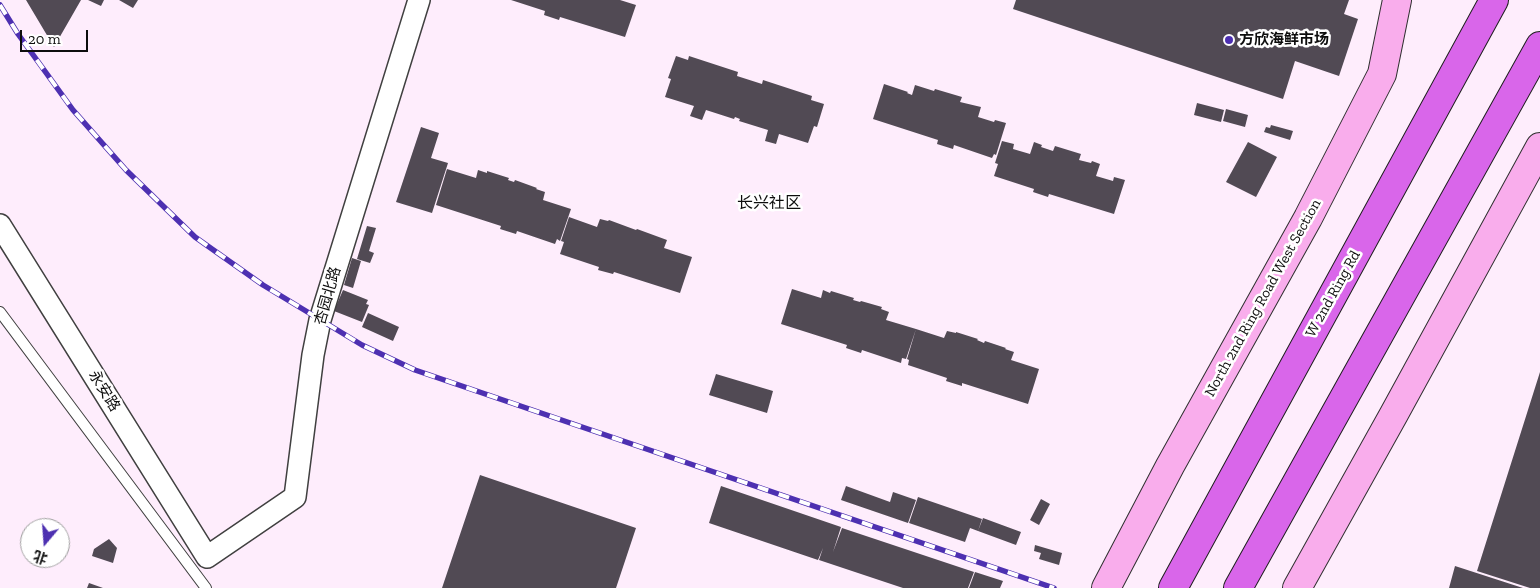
<!DOCTYPE html>
<html>
<head>
<meta charset="utf-8">
<style>
	body { margin:0 }
	#map { position:relative; width:1540px; height:588px; overflow:hidden; background:#feedfc; font-family:"Zilla Slab","Noto Sans SC",serif }
	canvas { display:block }
	.north { position:absolute; left:20px; top:518px; width:50px; height:50px; box-sizing:border-box; background:#fff; border:1px solid #9e9e9e; border-radius:50%; rotate:198deg; font-size:14px; font-weight:700; line-height:20px; text-align:center; color:#0d0d0d }
	.north::after { content:''; display:block; margin:auto; width:18px; height:22px; background:#4d30b1; clip-path:polygon(50% 0,100% 100%,50% 72%,0 100%) }
	.scale { position:absolute; left:20px; top:30px; width:68px; height:22px; box-sizing:border-box; border:2px solid #0d0d0d; border-top:0; padding-left:6px; font-size:15px; line-height:18px; white-space:nowrap; color:#0d0d0d; -webkit-text-stroke:4px #fff; paint-order:stroke }
</style>
</head>
<body>
<div id="map">
<canvas width="1540" height="588"></canvas>
<div class="north">北</div>
<div class="scale">20 m</div>
</div>
<script>
const context = document.querySelector('canvas').getContext('2d');
context.lineJoin = 'round';
function fillPath(path, color) { context.fillStyle = color; context.fill(path, 'evenodd'); }
const shape = rows => new Path2D(rows.map(r => 'M' + r).join(''));
function trace(path, color, width, dash) { context.strokeStyle = color; context.lineWidth = width; context.lineCap = dash ? 'butt' : 'round'; context.setLineDash(dash || []); context.stroke(path); }
function label(font, color, halo, rows, align = 'center') {
  context.font = font + ' "Zilla Slab","Noto Sans SC",serif'; context.lineWidth = 5; context.setLineDash([]); context.textBaseline = 'middle'; context.strokeStyle = halo; context.fillStyle = color; for (const [text, x, y, turn = 0] of rows) {
    context.save(); context.translate(x, y); context.rotate((+turn || 0) * Math.PI / 180); context.textAlign = isNaN(turn) ? turn : align; if (halo) context.strokeText(text, 0, 0); context.fillText(text, 0, 0); context.restore();
  }
}
fillPath(shape([
	[26,0,81,0,54,47],
	[88,0,104,0,101,6],
	[119,0,138,0,133,8],
	[511,0,620,0,636,5,625,37,560,17,559,20,544,15,545,11],
	[1016,0,1349,0,1344,14,1358,19,1339,76,1295,61,1283,99,1013,9],
	[676,56,688,60,689,56,738,72,737,76,762,84,763,80,812,96,811,100,824,104,817,127,814,126,808,143,779,134,776,144,765,141,768,130,739,121,740,119,735,117,734,119,706,110,702,120,690,116,694,106,665,97,671,79,668,78],
	[884,84,908,92,907,93,912,95,915,85,934,91,935,89,962,97,960,102,981,107,978,117,994,122,995,120,1006,123,996,155,994,154,992,158,954,145,953,149,937,144,938,140,873,119],
	[1197,103,1224,110,1221,122,1194,115],
	[1226,109,1248,115,1245,127,1223,121],
	[1271,125,1293,131,1290,140,1264,132,1266,127,1270,128],
	[421,127,439,133,431,158,448,163,432,213,396,202],
	[1002,141,1014,144,1013,149,1030,154,1034,142,1042,145,1041,147,1053,151,1055,146,1081,154,1079,160,1091,163,1092,161,1100,164,1096,176,1113,181,1114,177,1125,180,1114,214,1049,194,1048,197,1033,192,1034,189,994,176,998,164,995,163],
	[1248,142,1277,157,1256,197,1226,182],
	[447,169,476,178,478,170,487,173,487,171,509,178,508,180,514,182,515,180,537,188,536,189,545,192,543,200,571,209,560,241,557,239,555,244,517,231,516,234,500,229,501,226,436,205],
	[569,217,597,227,600,219,608,221,609,220,636,230,637,229,667,240,664,248,692,257,680,293,614,272,613,274,598,270,599,267,560,254,564,242,561,241],
	[367,226,376,228,369,251,374,253,370,263,357,259],
	[352,258,361,261,353,288,344,285],
	[792,289,821,298,823,290,830,293,831,291,854,298,853,300,860,302,861,301,882,307,881,309,889,312,886,320,916,329,906,359,902,358,901,363,862,350,861,353,846,348,847,345,781,324],
	[343,290,368,300,366,304,369,305,362,322,334,311],
	[368,313,399,327,393,341,362,327],
	[916,329,944,338,947,331,956,333,956,332,978,339,977,340,984,343,985,341,1006,348,1005,349,1014,352,1011,360,1039,369,1028,404,962,383,962,386,946,381,947,378,908,365,909,360,907,359],
	[1540,372,1540,588,1530,588,1477,571],
	[716,374,773,391,767,413,709,395],
	[480,475,636,528,616,588,442,588],
	[721,486,841,527,833,552,842,528,974,572,968,588,903,588,819,560,823,548,818,560,709,523],
	[846,486,890,502,893,492,916,500,908,523,841,500],
	[918,497,982,519,978,531,970,528,965,542,909,523],
	[1041,499,1050,504,1039,525,1030,520],
	[983,518,1021,532,1016,545,978,531],
	[109,539,117,548,113,563,92,556,94,549],
	[1035,545,1062,553,1059,565,1039,559,1041,553,1034,551],
	[1455,566,1523,588,1449,588],
	[975,572,1003,581,1000,588,969,588],
	[89,583,103,588,87,588]
]), '#514a54');
const service = shape([
	[0,312,206,588]
]);
const minor = shape([
	[0,225,207,557,295,497,313,355,320,320,419,0]
]);
const secondary = shape([
	[1106,588,1170,466,1308,218,1382,74,1397,0],
	[1297,588,1394,414,1540,147]
]);
const trunk = shape([
	[1173,588,1494,0],
	[1238,588,1540,46]
]);
trace(service, '#404040', 12);
trace(minor, '#404040', 24);
trace(secondary, '#2f2f2f', 30);
trace(trunk, '#1e1e1e', 30);
trace(service, '#fff', 10);
trace(minor, '#fff', 21);
trace(secondary, '#f9adec', 28);
trace(trunk, '#d966ea', 28);
const rail = shape([
	[0,5,18,34,73,110,126,170,195,237,263,285,362,345,415,370,1054,588]
]);
trace(rail, '#4d30b1', 5.5);
trace(rail, '#fff', 4, [11]);
for (const [x, y, r, color] of [
	[1229,40,5,"#4d30b1"]
]) { const dot = new Path2D(); dot.arc(x, y, r, 0, 2 * Math.PI); context.fillStyle = color; context.fill(dot); trace(dot, '#fff', 2); }
label('bold 15px', '#0d0d0d', '#fff', [
	["方欣海鲜市场",1239,40]
], 'left');
label('15px', '#0d0d0d', '#fff', [
	["W 2nd Ring Rd",1333,294,-61],
	["杏园北路",328,296,-74],
	["North 2nd Ring Road West Section",1263,298,-61],
	["永安路",104,391,58]
]);
label('16px', '#0d0d0d', '#fff', [
	["长兴社区",769,203]
]);
</script>
</body>
</html>
